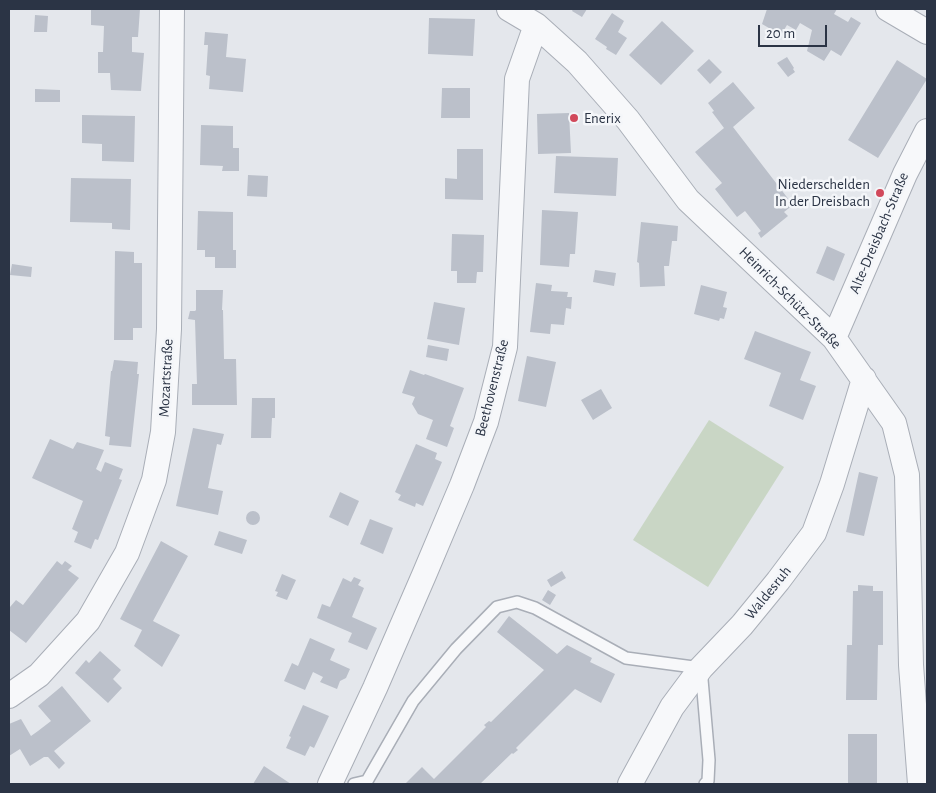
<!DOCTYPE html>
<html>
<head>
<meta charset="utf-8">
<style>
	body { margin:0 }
	#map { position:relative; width:936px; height:793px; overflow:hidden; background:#e4e7ec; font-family:"Alegreya Sans",sans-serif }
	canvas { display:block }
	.frame { position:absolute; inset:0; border:10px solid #2b3445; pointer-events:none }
	.scale { position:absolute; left:758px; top:25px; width:69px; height:22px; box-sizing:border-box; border:2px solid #2b3445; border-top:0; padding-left:6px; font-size:15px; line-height:18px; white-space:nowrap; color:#2b3445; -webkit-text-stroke:4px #f4f6f9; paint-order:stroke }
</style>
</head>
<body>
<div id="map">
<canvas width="936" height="793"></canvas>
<div class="frame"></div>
<div class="scale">20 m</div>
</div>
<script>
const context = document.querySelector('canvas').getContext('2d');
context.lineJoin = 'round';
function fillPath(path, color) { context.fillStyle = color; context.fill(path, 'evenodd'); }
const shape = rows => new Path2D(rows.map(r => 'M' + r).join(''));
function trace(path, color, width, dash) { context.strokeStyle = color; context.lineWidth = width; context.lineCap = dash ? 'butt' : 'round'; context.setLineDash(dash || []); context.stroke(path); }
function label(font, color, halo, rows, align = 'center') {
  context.font = font + ' "Alegreya Sans",sans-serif'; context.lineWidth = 5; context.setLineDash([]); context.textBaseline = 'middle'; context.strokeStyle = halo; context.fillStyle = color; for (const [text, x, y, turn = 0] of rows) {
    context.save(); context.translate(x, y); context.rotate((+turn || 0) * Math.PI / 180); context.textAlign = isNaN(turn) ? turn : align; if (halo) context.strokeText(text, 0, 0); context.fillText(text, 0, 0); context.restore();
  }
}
fillPath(shape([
	[709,420,784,467,708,587,633,540]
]), '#c9d6c5');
fillPath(shape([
	[91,9,140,9,138,37,132,37,132,52,144,53,141,91,111,90,110,73,98,73,98,52,103,52,104,26,91,25],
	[573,9,587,9,582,17,572,11],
	[767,9,837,9,834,14,848,22,851,17,861,23,841,56,831,50,824,61,807,51,812,30,800,23,796,30,787,25,781,35,762,24],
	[612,13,624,21,618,32,627,38,616,55,606,49,607,47,595,39],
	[35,15,48,16,47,32,34,32],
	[429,18,475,19,473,56,428,54],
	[662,21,694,51,661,85,629,55],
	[205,32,228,34,226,57,246,59,243,92,209,89,210,76,206,75,208,45,204,45],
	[787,57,794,68,793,69,795,72,788,77,777,63],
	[709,59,722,72,710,84,697,70],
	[897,60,927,79,878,158,848,140],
	[733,82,755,108,733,127,793,205,784,212,788,216,761,238,758,233,761,231,745,211,737,217,715,189,722,183,695,152,724,128,712,112,714,111,708,103],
	[442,88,470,88,470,118,441,118],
	[35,89,60,90,60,102,35,102],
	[569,113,571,153,538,154,537,114],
	[82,115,135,116,134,162,102,161,102,144,82,143],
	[201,125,233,126,233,148,239,148,239,171,222,171,223,166,200,165],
	[457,149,483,149,483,200,445,199,445,178,457,179],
	[556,156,618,158,616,196,554,193],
	[248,175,268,176,267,197,247,196],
	[71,178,131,179,130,230,112,229,112,223,70,222],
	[542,210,578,212,575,254,570,254,569,267,540,265],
	[198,211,233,212,233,250,236,250,236,268,215,268,215,257,205,257,205,250,197,250],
	[641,222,678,226,677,241,672,241,669,266,664,266,665,286,640,287,639,263,637,262],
	[452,234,484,235,483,272,477,272,476,283,457,283,457,271,451,271],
	[827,246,845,254,834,281,816,273],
	[115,251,134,252,134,263,142,263,142,328,133,328,133,340,114,340],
	[12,264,32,267,31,277,10,275],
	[595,270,616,273,614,286,593,282],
	[536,283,552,285,551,291,568,292,567,297,572,297,571,309,566,308,564,325,551,324,550,334,530,332],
	[701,285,727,292,723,307,727,308,724,319,720,318,719,321,694,314],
	[196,290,223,290,222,310,223,310,224,359,236,359,237,405,192,405,192,384,197,384,195,320,188,319,190,311,195,311,196,310],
	[434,302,465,308,459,345,427,339],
	[755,331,811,352,800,380,816,386,803,420,769,406,781,373,744,359],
	[428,345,449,349,447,361,426,357],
	[527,356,556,362,546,407,518,401],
	[114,360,138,362,137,374,139,374,131,447,109,445,110,437,105,436,111,371,112,371],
	[410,370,424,375,425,374,464,388,450,426,454,428,447,447,426,439,433,420,418,414,412,404,415,397,402,393],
	[601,389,612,408,593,420,581,400],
	[252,398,275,398,275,418,272,418,271,438,251,438],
	[193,428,224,434,221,445,217,444,208,488,223,491,218,515,176,506],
	[50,439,73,449,77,442,104,450,96,469,101,472,105,462,123,469,119,479,122,480,98,540,95,539,91,549,74,542,78,532,72,529,83,501,32,478],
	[416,444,437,453,435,459,442,462,423,506,416,503,415,507,398,500,401,495,395,492],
	[859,472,878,477,864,536,846,532],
	[340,492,359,501,348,526,329,517],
	'246 518a7 7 0 1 1 14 0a7 7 0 1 1-14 0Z',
	[370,519,393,528,383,554,360,544],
	[219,531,247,540,242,554,214,545],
	[161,541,188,556,153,621,180,635,162,667,134,646,142,630,120,619],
	[57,561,62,565,65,561,72,566,68,570,79,578,26,643,9,630,9,606,10,607,16,600,23,605],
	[562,571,566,578,551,587,547,580],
	[282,574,296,580,287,600,276,596,278,592,275,591],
	[354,577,361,580,358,585,364,588,352,617,377,628,367,650,348,642,352,633,317,618,322,604,330,607,343,578,351,582],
	[858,585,873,586,873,591,883,591,883,645,878,645,877,700,846,700,847,645,852,645,853,591,858,591],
	[548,590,556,595,550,605,542,600],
	[509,616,557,654,567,645,592,658,590,662,615,674,601,703,575,689,516,748,518,750,513,754,512,753,480,784,405,784,422,767,434,779,486,727,484,725,489,721,491,722,544,670,497,632],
	[310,638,335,649,330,660,350,669,346,678,340,681,337,689,320,682,323,677,313,672,305,690,284,681,292,663,298,666],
	[100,651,121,670,113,679,122,688,108,703,75,673,86,660,89,663],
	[62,686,91,721,54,751,65,763,59,769,48,757,44,757,30,766,20,749,9,756,9,724,21,719,31,736,38,731,51,721,38,706],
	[303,705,329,716,314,748,310,746,305,756,286,748,291,737,289,736],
	[848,734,877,734,877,784,848,784],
	[264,766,291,784,253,784]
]), '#bbc0ca');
const lane = shape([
	[354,784,367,781,413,701,456,649,497,607,517,602,535,608,626,658,701,668,709,760,708,781,705,784]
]);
const street = shape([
	[509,9,536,25,577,62,628,120,688,200,834,338,894,423,907,475,911,665,920,784],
	[888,9,927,32],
	[834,338,905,174,927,131],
	[9,696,39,675,88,621,127,553,154,480,163,432,169,329,172,9],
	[330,784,375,688,424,575,462,485,486,422,505,347,517,79,536,25],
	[630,784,672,707,701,668,742,625,778,581,814,533,832,484,864,379]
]);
trace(lane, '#a9aeb7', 14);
trace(street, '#a9aeb7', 26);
trace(lane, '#f7f8fa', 11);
trace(street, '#f7f8fa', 24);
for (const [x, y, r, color] of [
	[574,118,5,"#d1495b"],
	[880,193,5,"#d1495b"]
]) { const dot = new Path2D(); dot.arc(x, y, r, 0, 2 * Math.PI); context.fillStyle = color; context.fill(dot); trace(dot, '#f4f6f9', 2); }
label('15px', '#2b3445', '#f4f6f9', [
	["Enerix",584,118],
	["Niederschelden",870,184,"right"],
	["In der Dreisbach",870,201,"right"]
], 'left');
label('15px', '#2b3445', '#f4f6f9', [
	["Alte-Dreisbach-Straße",879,233,-67],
	["Heinrich-Schütz-Straße",790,298,45],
	["Mozartstraße",166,378,-87],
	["Beethovenstraße",492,388,-76],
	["Waldesruh",768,593,-51]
]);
</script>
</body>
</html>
